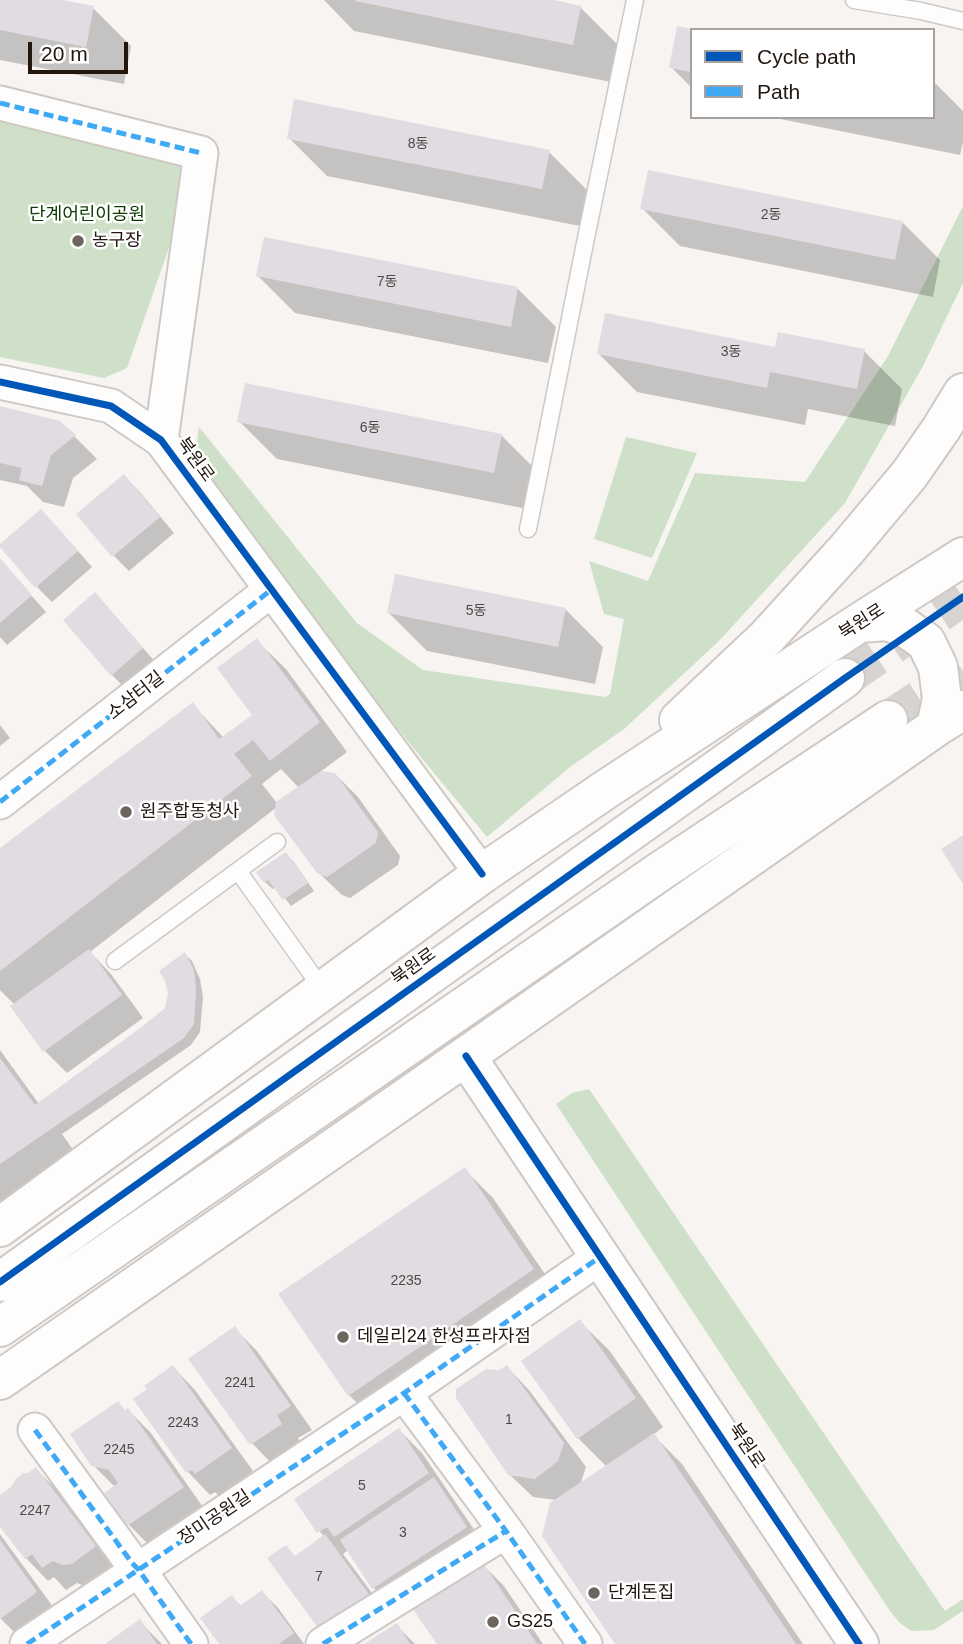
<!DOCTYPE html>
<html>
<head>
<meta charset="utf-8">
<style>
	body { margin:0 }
	#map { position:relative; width:963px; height:1644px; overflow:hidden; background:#f7f4f2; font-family:Arial,sans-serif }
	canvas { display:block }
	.legend { position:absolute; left:690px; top:28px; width:245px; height:91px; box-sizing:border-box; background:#fff; border:2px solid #a7a29f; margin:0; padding:9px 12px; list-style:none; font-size:21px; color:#22160f }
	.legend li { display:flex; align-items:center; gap:14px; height:35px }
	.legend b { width:35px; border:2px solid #a7a29f }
	.scale { position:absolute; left:28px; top:42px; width:100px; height:32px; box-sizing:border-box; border:4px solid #22160f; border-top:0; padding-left:9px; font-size:21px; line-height:24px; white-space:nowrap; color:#22160f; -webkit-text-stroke:5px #fff; paint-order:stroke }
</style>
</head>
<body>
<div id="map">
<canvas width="963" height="1644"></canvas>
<ul class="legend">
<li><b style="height:9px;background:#0057b8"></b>Cycle path</li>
<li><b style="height:9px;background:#3fa9f5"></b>Path</li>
</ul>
<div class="scale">20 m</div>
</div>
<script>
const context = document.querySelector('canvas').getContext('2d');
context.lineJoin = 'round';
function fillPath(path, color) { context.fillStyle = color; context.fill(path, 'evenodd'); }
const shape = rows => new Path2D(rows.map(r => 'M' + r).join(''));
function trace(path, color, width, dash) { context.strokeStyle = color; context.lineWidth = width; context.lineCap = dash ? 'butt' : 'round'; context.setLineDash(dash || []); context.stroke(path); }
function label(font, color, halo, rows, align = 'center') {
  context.font = font + ' Arial,"Noto Sans KR",sans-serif'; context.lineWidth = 5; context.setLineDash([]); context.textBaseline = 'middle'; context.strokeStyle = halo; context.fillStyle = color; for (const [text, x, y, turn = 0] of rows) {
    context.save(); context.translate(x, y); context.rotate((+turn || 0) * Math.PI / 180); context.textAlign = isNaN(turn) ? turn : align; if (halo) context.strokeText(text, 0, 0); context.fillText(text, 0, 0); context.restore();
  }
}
fillPath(shape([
	[0,103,202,153,127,368,104,378,0,357],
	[963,206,963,283,923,366,845,503,718,642,624,729,570,767,487,837,405,738,194,466,199,427,357,623,423,670,605,697,610,694,624,619,604,614,589,561,648,581,695,473,805,482,888,356],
	[626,437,697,453,652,558,594,539],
	[589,1089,945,1611,963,1599,963,1611,934,1630,911,1631,900,1623,890,1611,556,1104,572,1093]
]), '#cee0c8');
fillPath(shape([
	[0,0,54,0,93,8,131,46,124,84,0,60],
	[324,0,545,0,580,7,618,45,611,82,354,31],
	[692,31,692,88,671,67],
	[933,81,963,111,963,142,960,155,770,117,933,117],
	[289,138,549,152,587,190,580,226,327,176],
	[642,208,902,222,940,260,933,297,680,246],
	[257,275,518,289,556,327,548,363,295,313],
	[777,349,864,351,902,389,895,426,808,409,805,425,637,392,599,354],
	[0,408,60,422,97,459,73,478,64,507,43,502,27,486,0,480],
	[239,421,501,435,539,473,532,510,277,459],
	[124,476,139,491,174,533,129,571,114,556,78,514],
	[56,526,92,567,52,602,37,587],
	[0,560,46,612,7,645,0,637],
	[95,594,110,610,157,664,127,690,112,675],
	[565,609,603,647,595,684,427,651,389,613],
	[257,641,286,669,347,752,320,772,335,774,358,797,400,856,398,865,350,898,342,895,318,872,277,807,90,952,111,974,143,1018,67,1073,45,1051,15,1005,0,990,0,850,192,704,224,738,254,716],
	[281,769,299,788,277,803,262,784],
	[0,725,10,738,0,746],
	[286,854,293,861,314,891,291,906,276,887,273,889,265,882],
	[185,954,192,961,200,979,203,997,200,1032,191,1045,62,1134,79,1158,0,1212,0,1050,39,1104,167,1009],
	[464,1169,493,1198,562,1299,378,1424,349,1395],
	[580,1322,609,1350,663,1427,653,1435,682,1464,803,1644,617,1644,556,1500,533,1497,509,1474,500,1372,507,1367,529,1390,586,1467,580,1485,607,1467,578,1438,524,1362],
	[235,1329,257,1351,312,1430,298,1438,303,1447,274,1466,252,1443],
	[173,1367,195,1390,253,1471,219,1496,215,1492,210,1495,188,1472,136,1399],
	[128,1410,151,1433,205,1510,151,1547,129,1525,115,1487,93,1465],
	[399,1430,422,1453,488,1550,396,1611,374,1588,348,1550,343,1554,392,1620,358,1644,335,1644,296,1557,324,1537,296,1499],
	[36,1469,59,1492,117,1569,87,1587,77,1583,66,1590,54,1577,48,1581,26,1558,0,1524,0,1497],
	[0,1534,59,1615,23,1641,0,1618],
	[481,1563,504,1586,543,1644,439,1644],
	[262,1592,278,1608,304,1644,221,1644,232,1597,242,1607],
	[140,1622,162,1644,108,1644],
	[396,1625,415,1644,367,1644]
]), '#0003');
fillPath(shape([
	[0,0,63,0,94,6,86,47,0,30],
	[355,0,554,0,581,6,573,45,355,1],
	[677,26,692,29,692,72,669,68],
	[294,99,550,150,542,189,287,139],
	[648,170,903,221,895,260,640,209],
	[264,237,518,287,511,327,256,276],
	[605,313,775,347,778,332,865,349,857,389,770,372,767,388,597,354],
	[245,383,502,434,494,473,237,422],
	[0,406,60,421,76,435,51,455,42,486,19,480,22,468,0,463],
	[124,474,160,517,112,557,76,514],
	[41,509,78,551,35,588,0,547,0,544],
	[0,558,32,595,0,623],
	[395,574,566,608,558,647,387,613],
	[95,592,143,648,111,676,63,620],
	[257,638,320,722,270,761,253,740,234,754,252,776,0,971,0,848,193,702,219,739,252,715,217,668],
	[321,771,335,773,378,832,376,843,327,877,317,873,274,815,276,802],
	[963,835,963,884,941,849],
	[286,852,308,883,283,900,268,880,264,883,256,872],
	[89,949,122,995,43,1052,10,1006],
	[185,952,194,970,196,989,194,1024,184,1038,0,1164,0,1058,35,1105,143,1026,165,1008,168,994,165,981,159,971],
	[465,1167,534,1269,348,1396,278,1294],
	[580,1319,636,1398,577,1439,521,1361],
	[235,1326,291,1406,277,1415,282,1424,250,1445,188,1359],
	[173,1365,232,1448,195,1474,192,1470,186,1473,133,1399,147,1389,144,1386],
	[507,1365,564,1443,558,1461,535,1479,508,1475,456,1398,456,1389,486,1369,499,1370],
	[118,1401,125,1410,128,1408,184,1487,127,1526,104,1493,118,1483,109,1470,91,1466,70,1434],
	[399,1428,429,1473,334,1537,327,1527,317,1533,294,1499],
	[654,1433,796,1644,615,1644,542,1536,550,1503],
	[36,1467,96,1546,72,1564,63,1565,53,1561,42,1568,32,1554,25,1559,0,1527,0,1495,11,1487,16,1479,23,1473,28,1473],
	[434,1477,467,1527,372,1589,340,1540],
	[325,1534,371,1597,321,1632,267,1558,286,1545,295,1556],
	[0,1540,37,1592,0,1619],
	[482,1561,537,1644,437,1644,412,1608],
	[262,1590,294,1633,279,1644,219,1644,200,1618,232,1595,240,1606],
	[140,1619,157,1644,105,1644],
	[397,1623,410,1644,364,1644]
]), '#e0dce2');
trace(shape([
	[845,678,963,597],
	[888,720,963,671]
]), '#d7d3d0', 38, [38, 19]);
const lane = shape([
	[854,0,921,11,963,21],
	[528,529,585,243,635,0],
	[238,871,323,990],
	[115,961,277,842]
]);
const street = shape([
	[0,103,201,153,161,440],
	[0,382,111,406,161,440,482,874],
	[0,802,271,590],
	[404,1393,506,1531,585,1644],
	[35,1430,132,1563,138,1569,191,1644],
	[27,1644,404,1393,600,1257],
	[323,1644,506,1531]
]);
const secondary = shape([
	[859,623,887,621,906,628,926,642,938,667,942,699,936,727],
	[679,720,767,637,847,549,909,475,941,429,963,393],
	[466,1056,859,1644],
	[0,1227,482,874,605,790,859,623,963,557],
	[0,1282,845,678],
	[0,1327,662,870,888,720],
	[0,1380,466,1056,936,727,963,710]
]);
trace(lane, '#cfc8c3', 19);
trace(street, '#cfc8c3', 37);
trace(secondary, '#cfc8c3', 42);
trace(lane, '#fefdfd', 16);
trace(street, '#fefdfd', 33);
trace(secondary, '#fefdfd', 38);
trace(shape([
	[0,103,201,153],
	[0,802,271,590],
	[404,1393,506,1531,585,1644],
	[35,1430,132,1563,138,1569,191,1644],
	[27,1644,404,1393,600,1257],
	[323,1644,506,1531]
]), '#3fa9f5', 5, [10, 5]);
trace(shape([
	[0,382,111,406,161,440,482,874],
	[466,1056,859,1644],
	[0,1282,845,678,963,597]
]), '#0057b8', 7);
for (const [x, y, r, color] of [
	[78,241,7,"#6d645e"],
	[126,812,7,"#6d645e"],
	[343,1337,7,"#6d645e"],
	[594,1593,7,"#6d645e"],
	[493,1622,7,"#6d645e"]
]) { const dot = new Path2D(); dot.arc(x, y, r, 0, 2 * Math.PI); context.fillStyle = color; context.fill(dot); trace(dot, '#fff', 2.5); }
label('14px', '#524845', null, [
	["8동",418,144],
	["2동",771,215],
	["7동",387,282],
	["3동",731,352],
	["6동",370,428],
	["5동",476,611],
	["2235",406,1281],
	["2241",240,1383],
	["1",509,1420],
	["2243",183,1423],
	["2245",119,1450],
	["5",362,1486],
	["2247",35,1511],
	["3",403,1533],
	["7",319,1577]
]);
label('18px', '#0c3b02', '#fff', [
	["단계어린이공원",87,215]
]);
label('18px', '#22160f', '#fff', [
	["농구장",92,241],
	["원주합동청사",140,812],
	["데일리24 한성프라자점",357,1337],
	["단계돈집",608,1593],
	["GS25",507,1622]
], 'left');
label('18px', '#22160f', '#fff', [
	["북원로",195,460,54],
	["북원로",862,622,-33],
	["소삼터길",136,696,-38],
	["북원로",414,967,-36],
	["북원로",746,1446,56],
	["장미공원길",215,1518,-34]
]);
</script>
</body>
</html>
